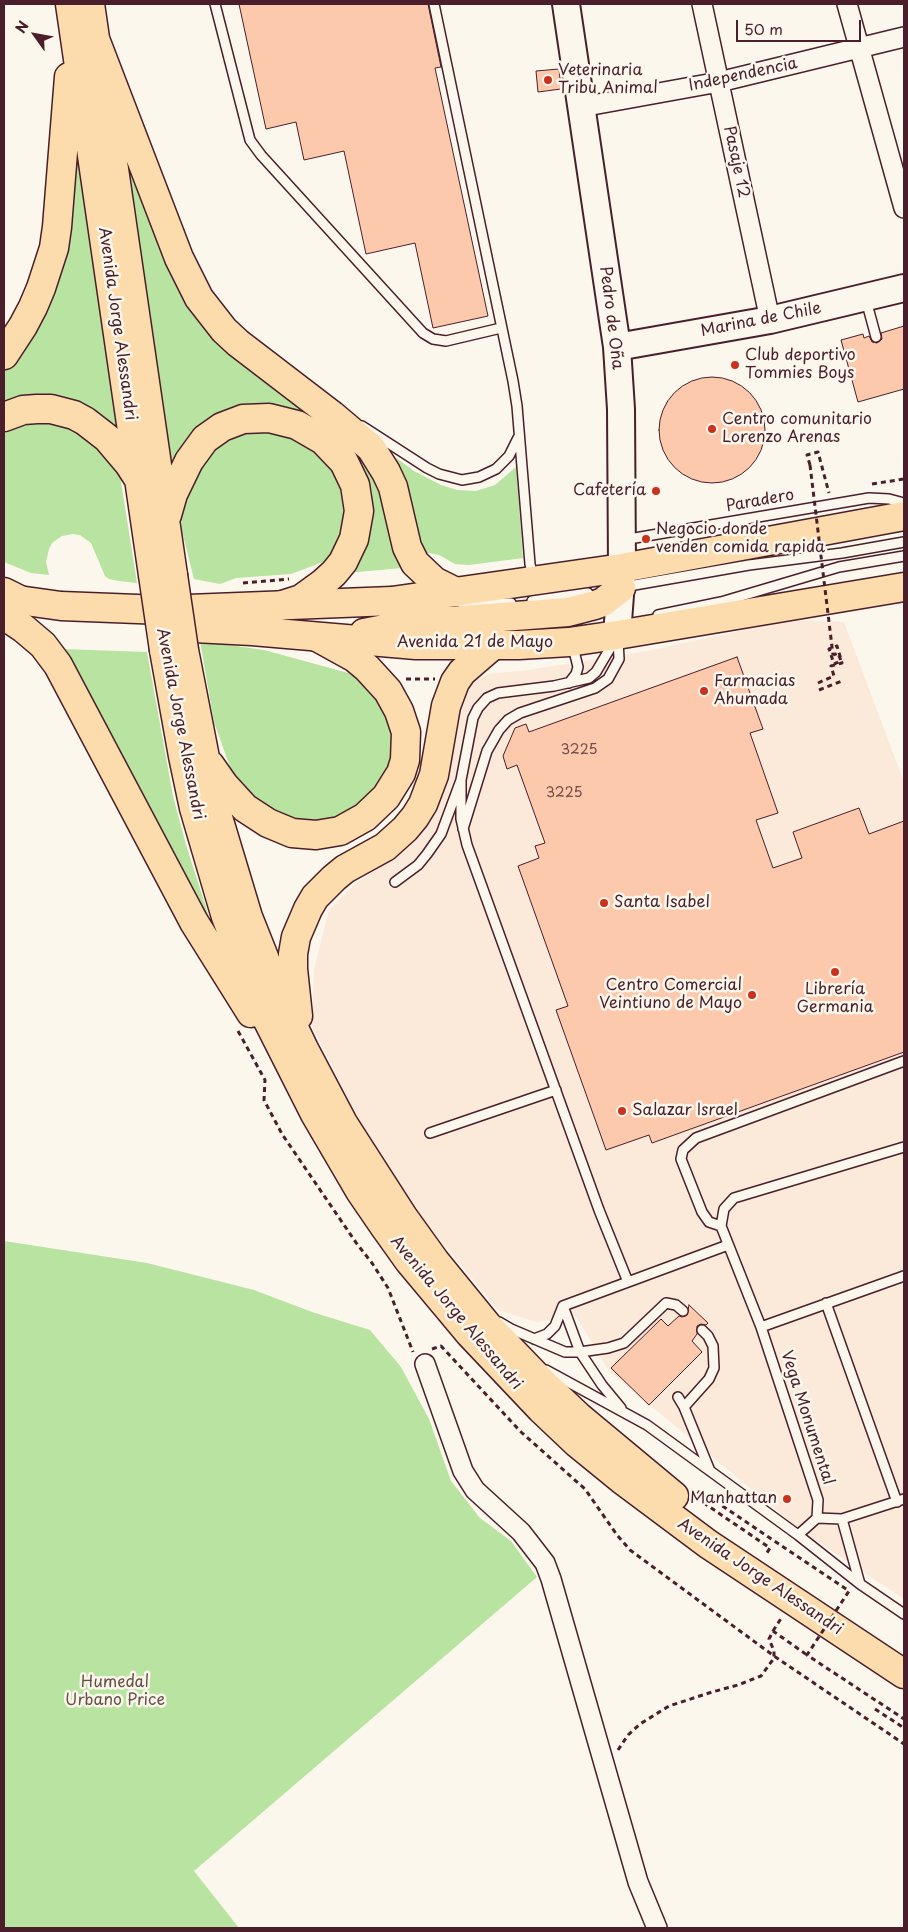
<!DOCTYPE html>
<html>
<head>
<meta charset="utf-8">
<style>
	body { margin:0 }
	#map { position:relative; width:908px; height:1932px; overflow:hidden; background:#fbf7ec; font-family:"Playpen Sans",sans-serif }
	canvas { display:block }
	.frame { position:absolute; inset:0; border:5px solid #4a1f2b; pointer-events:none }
	.north { position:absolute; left:10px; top:10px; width:50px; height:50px; -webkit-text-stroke:4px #fbf7ec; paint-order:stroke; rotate:302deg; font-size:14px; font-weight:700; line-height:20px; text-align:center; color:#4a1f2b }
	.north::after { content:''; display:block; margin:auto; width:18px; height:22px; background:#4a1f2b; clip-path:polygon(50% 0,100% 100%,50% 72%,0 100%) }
	.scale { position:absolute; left:736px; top:20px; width:125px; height:22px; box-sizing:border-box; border:2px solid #4a1f2b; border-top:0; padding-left:6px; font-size:15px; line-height:18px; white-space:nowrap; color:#4a1f2b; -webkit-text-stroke:4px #fbf7ec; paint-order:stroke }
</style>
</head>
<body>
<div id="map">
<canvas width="908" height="1932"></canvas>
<div class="frame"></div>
<div class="north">N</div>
<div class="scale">50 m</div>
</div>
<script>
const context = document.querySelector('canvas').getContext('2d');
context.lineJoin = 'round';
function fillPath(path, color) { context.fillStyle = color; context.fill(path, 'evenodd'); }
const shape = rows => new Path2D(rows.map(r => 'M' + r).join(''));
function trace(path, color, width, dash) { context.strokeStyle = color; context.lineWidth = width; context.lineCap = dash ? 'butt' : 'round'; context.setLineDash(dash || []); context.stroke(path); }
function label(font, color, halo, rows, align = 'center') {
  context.font = font + ' "Playpen Sans",sans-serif'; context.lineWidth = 5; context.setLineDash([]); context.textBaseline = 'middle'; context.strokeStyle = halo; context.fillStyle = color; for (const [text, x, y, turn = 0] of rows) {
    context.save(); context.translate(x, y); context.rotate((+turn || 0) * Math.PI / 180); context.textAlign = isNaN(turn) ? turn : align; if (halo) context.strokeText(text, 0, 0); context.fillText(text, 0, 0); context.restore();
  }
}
fillPath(shape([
	[791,620,844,622,904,782,904,1599,803,1532,609,1371,576,1316,536,1322,498,1310,385,1173,312,1026,314,970,329,910,354,885,411,845,439,798,452,727,471,682,488,674,528,670,647,651]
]), '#fbe9d9');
fillPath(shape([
	[123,138,173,270,373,463,407,565,402,568,346,573,364,489,269,407,170,482],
	[77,142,120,440,4,407,4,370,21,344],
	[18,419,76,424,119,469,137,583,119,581,109,579,105,576,91,543,80,535,73,534,62,536,52,543,49,549,46,562,49,575,31,573,4,562,4,425],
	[241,429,295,433,335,466,351,512,332,563,323,562,291,574,236,578,220,584,194,579,182,531,180,507,201,456],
	[381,447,414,471,441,485,457,490,476,491,495,485,516,467,523,558,469,565,455,564,439,555,429,553,420,554],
	[200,641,264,650,352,674,364,683,382,701,391,727,393,753,387,777,343,820,294,823,253,799,236,778,230,767,214,722],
	[62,649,147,652,173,796,186,845,212,926],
	[4,1241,147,1263,254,1290,312,1312,370,1330,401,1367,429,1419,451,1481,480,1518,511,1541,537,1577,194,1871,239,1928,4,1928]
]), '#b8e3a0');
const building = shape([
	[239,4,428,4,441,67,435,68,488,316,433,328,415,243,366,254,344,151,304,160,296,122,266,129,239,4],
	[559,69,561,89,538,92,536,71,559,69],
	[904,326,904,389,858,402,841,340,863,334,864,338,869,336,872,342,877,343,882,339,881,333,904,326],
	'659 430a53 53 0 1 1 106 0a53 53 0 1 1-106 0Z',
	[737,657,763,729,750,733,778,813,756,820,773,868,802,858,793,832,859,808,869,834,904,821,904,1052,652,1143,649,1135,606,1150,556,1010,568,1006,518,866,539,858,535,846,545,843,517,765,507,769,503,756,515,728,526,724,529,732,737,657],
	[689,1305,708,1323,706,1325,701,1324,697,1326,697,1334,692,1341,702,1352,649,1405,611,1368,661,1319,668,1326,679,1316,682,1317,687,1315,689,1305]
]);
fillPath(building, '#fcc9ad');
trace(building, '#4a1f2b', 1);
const lane = shape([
	[215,4,250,140,261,155,423,333,433,339,446,341,501,328],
	[434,4,513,381,517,406,530,564,533,577],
	[866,300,876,337],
	[362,426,427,468,439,474,462,480,479,477,496,469,509,456,518,438],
	[623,540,869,498,889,499,904,503],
	[623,587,749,565,842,553,904,542],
	[532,601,588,593],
	[462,603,511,603],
	[658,615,721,602,839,567,904,556],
	[569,683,576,674,578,667,574,651,570,644],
	[461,780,461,819,467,845,599,1210,628,1282],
	[463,829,487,751,499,730,508,720,520,713,595,688,608,679,619,659,618,639],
	[395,882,418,865,427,854,441,834,461,780,473,718,478,708,487,698,498,693,554,686,589,678,596,672,615,640],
	[430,1133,556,1090],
	[721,1226,709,1222,702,1212,681,1159,683,1150,696,1138,904,1061],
	[826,1303,897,1502],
	[563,1306,580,1352,602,1385,621,1408],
	[499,1322,511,1329,565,1352,580,1352,608,1348,624,1343,666,1303,676,1305,683,1311],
	[761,1327,904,1276],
	[534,1339,547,1334,555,1326,563,1306,728,1245],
	[546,1370,647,1425,798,1535,860,1584,904,1614],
	[678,1397,684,1407,710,1471],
	[684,1407,709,1379,714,1368,713,1346,708,1336,702,1330],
	[817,1518,818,1500,761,1327,721,1226,724,1209,734,1198,904,1147],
	[842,1519,860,1584],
	[798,1535,817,1518,842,1519,904,1499]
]);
const street = shape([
	[702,4,770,320],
	[847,4,904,208],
	[581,107,719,82,904,37],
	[425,1364,463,1471,475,1490,521,1532,545,1563,551,1579,638,1882,657,1928]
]);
const secondary = shape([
	[566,4,617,347,621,409,622,568,617,635],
	[617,347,770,320,904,288]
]);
const primary = shape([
	[4,598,61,606,163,610,392,601,622,568,904,516],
	[175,627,252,631,416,645,519,645,569,642,617,635,904,587],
	[364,633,410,624,568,612,595,605,603,602,621,588]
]);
const highway = shape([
	[70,4,153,575],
	[90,4,173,575],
	[95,39,179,258,199,298,224,330,238,343,332,415,371,448,386,472,393,487,407,547,415,563,434,581,456,592],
	[4,355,23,326,33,307,41,288,54,248,57,227,69,77],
	[4,417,23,410,37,409,51,409,74,415,85,421,107,438,129,464,138,478],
	[167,515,173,494,189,461,205,439,222,427,243,419,269,418,297,425,323,440,344,462,355,485,359,511,354,539,343,562,334,573,323,583,301,599,279,606],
	[4,592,22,601],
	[11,620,23,628,43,645,58,665,194,922,251,1013],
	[164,650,183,756,194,808,226,917,246,968,267,1019,315,1114,360,1191,384,1226,409,1261,470,1334,541,1409,578,1444,621,1479,708,1544,904,1674],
	[184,650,214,804,248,917,283,1005,304,1049,343,1123,404,1218,435,1261,488,1326,543,1383,579,1417,674,1496],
	[210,765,224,785,245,808,268,823,292,833,316,835,340,831,365,817,386,797,401,773,405,760,406,732,399,711,388,691,367,668,355,658,317,637],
	[298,1016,293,969,293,954,296,937,308,909,315,897,334,878,345,869,385,847,405,829,415,817,423,804,434,775,446,706,455,682,462,672,491,647]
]);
trace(lane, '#4a1f2b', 12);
trace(street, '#4a1f2b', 22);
trace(secondary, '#4a1f2b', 30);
trace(primary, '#4a1f2b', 31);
trace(highway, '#4a1f2b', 31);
trace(shape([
	[810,465,807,455,818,452,829,493],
	[872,484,904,479],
	[243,583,289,579],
	[406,679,435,679],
	[818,683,834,676,831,666,842,663,837,646,829,649,834,664,841,661,838,653,833,655],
	[819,690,842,681],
	[238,1031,265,1080,264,1100,282,1134,357,1244,372,1263,388,1288,413,1352],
	[432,1349,441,1346,521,1432,585,1489,617,1535,630,1550,774,1656,904,1744],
	[700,1491,695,1497,770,1548,765,1556],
	[773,1631,782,1617],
	[875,1709,904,1728],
	[618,1750,628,1735,640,1724,669,1706,712,1692,738,1685,761,1676,774,1658,774,1651,769,1639,773,1631,807,1655]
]), '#4a1f2b', 3, [5, 4]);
trace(lane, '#fbf7ec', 9);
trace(street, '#fbf7ec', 19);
trace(secondary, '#fbf7ec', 26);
trace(primary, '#fcdcac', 28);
trace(highway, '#fcdcac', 28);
const highwayBridge = shape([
	[153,575,164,650],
	[173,575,184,650]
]);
trace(highwayBridge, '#4a1f2b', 31, []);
trace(shape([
	[810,465,833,655],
	[700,1491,849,1591,807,1655,904,1719]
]), '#4a1f2b', 3, [5, 4]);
trace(highwayBridge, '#fcdcac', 28);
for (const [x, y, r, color] of [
	[548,80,5,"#c8321e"],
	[735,365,5,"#c8321e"],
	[712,429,5,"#c8321e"],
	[656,491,5,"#c8321e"],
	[646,539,5,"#c8321e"],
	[704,691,5,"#c8321e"],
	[604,903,5,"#c8321e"],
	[835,972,5,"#c8321e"],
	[752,995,5,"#c8321e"],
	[622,1111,5,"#c8321e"],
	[787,1499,5,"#c8321e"]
]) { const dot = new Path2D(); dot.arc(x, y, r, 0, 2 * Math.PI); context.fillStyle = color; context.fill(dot); trace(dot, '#fbf7ec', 2); }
label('14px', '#764a4c', null, [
	["3225",579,750],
	["3225",564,793]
]);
label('16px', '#4a1f2b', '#fbf7ec', [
	["Veterinaria",558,71],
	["Tribu Animal",558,89],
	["Club deportivo",745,356],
	["Tommies Boys",745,374],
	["Centro comunitario",722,420],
	["Lorenzo Arenas",722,438],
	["Cafetería",646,491,"right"],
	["Negocio donde",656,530],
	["venden comida rapida",656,548],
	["Farmacias",714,682],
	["Ahumada",714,700],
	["Santa Isabel",614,903],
	["Centro Comercial",742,986,"right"],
	["Veintiuno de Mayo",742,1004,"right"],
	["Librería",835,990,"center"],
	["Germania",835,1008,"center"],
	["Salazar Israel",632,1111],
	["Manhattan",777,1499,"right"]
], 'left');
label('16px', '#4a1f2b', '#fbf7ec', [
	["Independencia",743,75,-12],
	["Pasaje 12",736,162,78],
	["Pedro de Oña",611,318,83],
	["Marina de Chile",761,320,-11],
	["Avenida Jorge Alessandri",117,324,82],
	["Paradero",760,501,-10],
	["Avenida 21 de Mayo",475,643],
	["Avenida Jorge Alessandri",180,724,79],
	["Avenida Jorge Alessandri",456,1313,50],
	["Vega Monumental",807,1418,72],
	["Avenida Jorge Alessandri",760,1577,34]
]);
label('16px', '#665048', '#fbf7ec', [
	["Humedal",115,1683],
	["Urbano Price",115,1701]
]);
</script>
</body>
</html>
